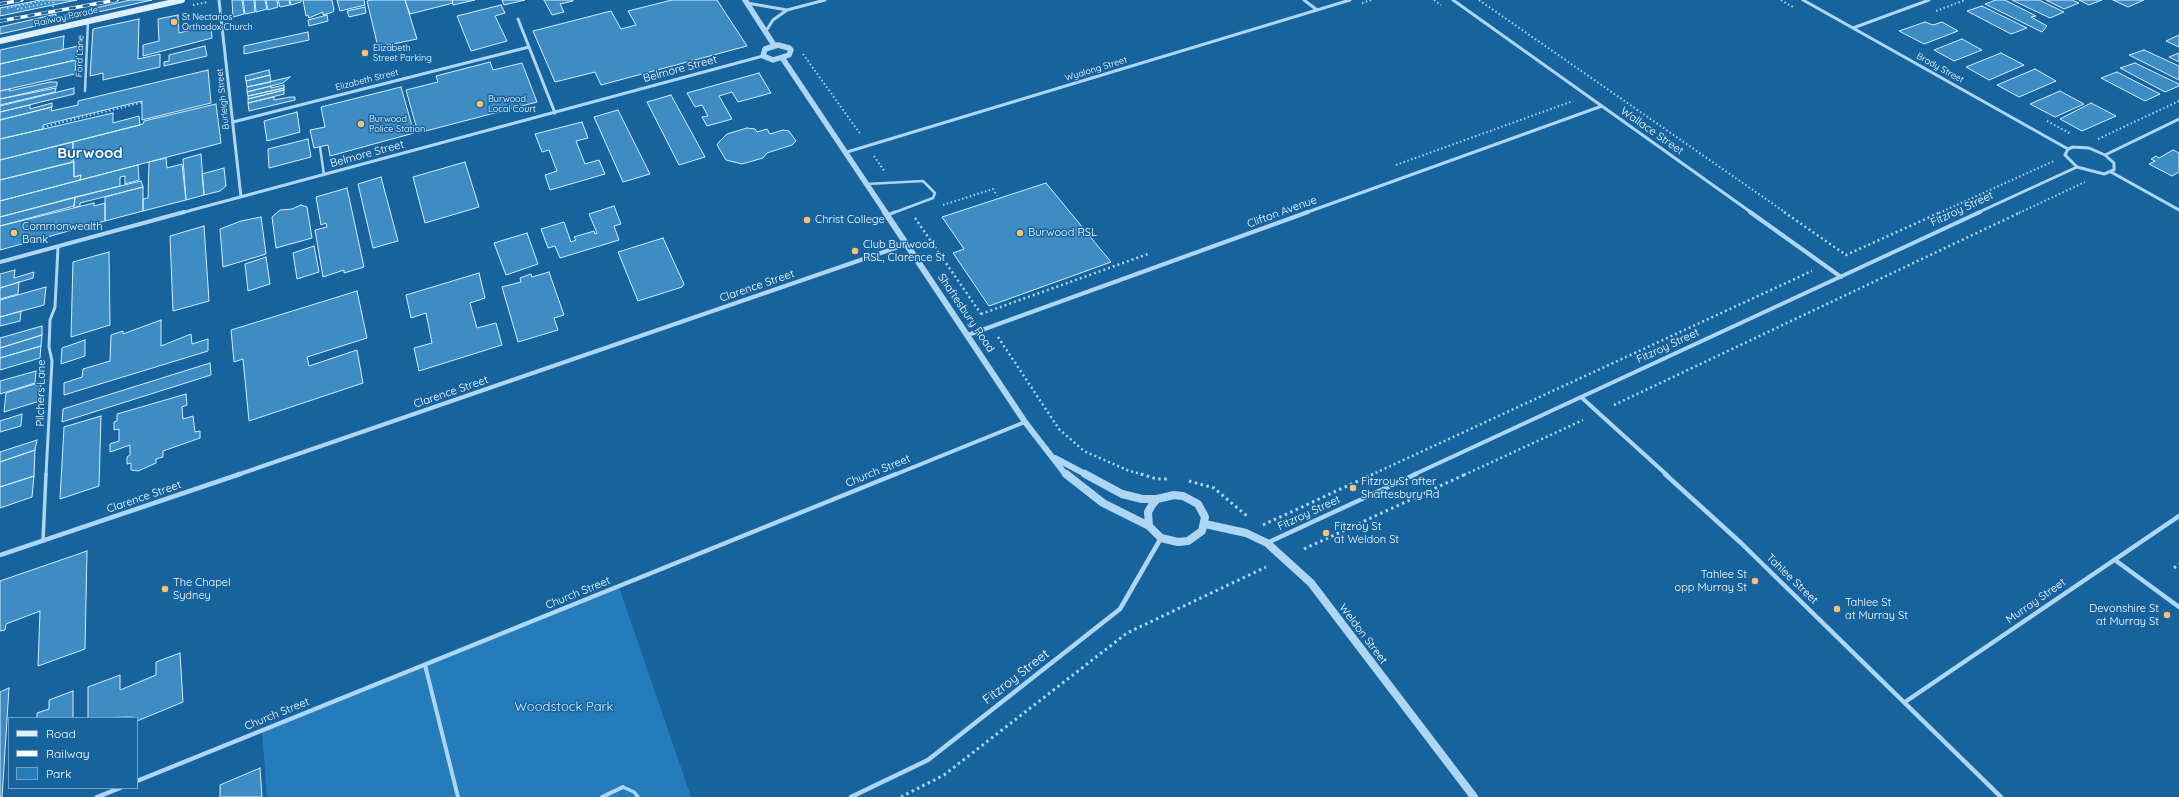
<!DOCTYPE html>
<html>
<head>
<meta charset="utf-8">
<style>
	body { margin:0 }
	#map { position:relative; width:2179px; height:797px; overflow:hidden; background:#16639e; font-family:Quicksand,sans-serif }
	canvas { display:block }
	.legend { position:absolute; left:8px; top:717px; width:130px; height:72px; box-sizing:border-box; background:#16639e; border:1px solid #73a1c5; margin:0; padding:5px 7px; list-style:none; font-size:12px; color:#fff }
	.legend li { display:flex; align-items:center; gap:8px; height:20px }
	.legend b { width:20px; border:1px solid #73a1c5 }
</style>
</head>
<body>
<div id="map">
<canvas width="2179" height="797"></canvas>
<ul class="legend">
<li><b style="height:5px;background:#ddeffd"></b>Road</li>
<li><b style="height:5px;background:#fff"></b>Railway</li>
<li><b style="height:11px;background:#257cba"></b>Park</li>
</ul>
</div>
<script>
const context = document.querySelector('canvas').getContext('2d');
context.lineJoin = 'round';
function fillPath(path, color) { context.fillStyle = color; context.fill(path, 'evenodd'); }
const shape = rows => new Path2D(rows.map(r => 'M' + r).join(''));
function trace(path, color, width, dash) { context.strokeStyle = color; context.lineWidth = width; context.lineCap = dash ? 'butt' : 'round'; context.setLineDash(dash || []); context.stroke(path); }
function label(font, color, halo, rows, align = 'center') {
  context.font = font + ' Quicksand,sans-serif'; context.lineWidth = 3; context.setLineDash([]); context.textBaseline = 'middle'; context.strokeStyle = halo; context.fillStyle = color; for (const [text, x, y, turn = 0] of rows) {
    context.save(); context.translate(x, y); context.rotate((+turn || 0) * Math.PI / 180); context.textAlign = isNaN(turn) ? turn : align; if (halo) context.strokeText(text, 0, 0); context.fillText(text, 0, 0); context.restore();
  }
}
fillPath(shape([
	[619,587,691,797,267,797,262,732]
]), '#257cba');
const building = shape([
	[40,0,77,0,0,16,0,8,40,0],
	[130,0,152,0,0,34,0,27,56,14,56,17,130,0],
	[232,0,242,0,244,14,233,17,232,0],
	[243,0,254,0,255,12,245,14,243,0],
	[255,0,265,0,267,9,256,12,255,0],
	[266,0,277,0,278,7,268,10,266,0],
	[278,0,289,0,290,5,280,7,278,0],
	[290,0,301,0,301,2,291,5,290,0],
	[303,0,332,0,334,10,333,12,323,15,323,12,309,18,308,15,306,16,303,0],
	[337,0,364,0,365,5,340,11,337,0],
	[371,0,405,0,417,39,378,47,367,1,371,0],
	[405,0,452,0,453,3,410,14,405,0],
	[452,0,475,0,453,5,452,0],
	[502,0,525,0,504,5,502,0],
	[544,0,573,0,573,1,560,4,564,12,552,15,544,0],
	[672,0,717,0,747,46,601,85,595,72,555,82,533,31,611,11,621,29,636,25,628,11,672,0],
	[1996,0,2005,0,2036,16,2031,17,2047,26,2042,32,1985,4,1996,0],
	[2012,0,2039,0,2064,12,2050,18,2012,0],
	[2046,0,2072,0,2079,3,2064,9,2046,0],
	[2079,0,2102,0,2089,5,2079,0],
	[2113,0,2144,0,2128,7,2113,0],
	[501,5,505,13,495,16,507,41,471,51,457,16,501,5],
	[1982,6,2027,28,2011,34,1967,11,1982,6],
	[365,7,366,13,349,17,347,11,365,7],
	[178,15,179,33,211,25,212,38,143,56,143,45,159,41,158,19,178,15],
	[327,15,328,21,309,26,308,20,327,15],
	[139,19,138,59,160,54,160,67,103,80,103,73,90,76,93,29,139,19],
	[1925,22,1933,25,1942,22,1958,31,1924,44,1899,31,1925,22],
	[308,32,309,40,244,54,244,46,308,32],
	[2179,35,2179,47,2166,41,2179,35],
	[64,36,63,50,0,64,0,50,64,36],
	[1962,39,1982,50,1954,61,1934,50,1962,39],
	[78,46,76,60,0,77,0,64,78,46],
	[205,46,207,56,164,66,164,62,169,61,169,55,205,46],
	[2144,50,2179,66,2179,80,2129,55,2144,50],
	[2001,53,2024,65,1989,80,1966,67,2001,53],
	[2179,53,2179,62,2169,57,2179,53],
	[76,60,75,74,0,91,0,77,76,60],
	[490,62,493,70,522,63,537,102,418,133,406,90,438,82,436,76,490,62],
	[2135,63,2179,84,2179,86,2165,92,2120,68,2135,63],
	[2035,69,2056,81,2019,97,1997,85,2035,69],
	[208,70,211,103,142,120,142,101,43,125,43,129,0,139,0,120,52,107,51,111,78,105,78,101,208,70],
	[269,70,270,75,246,81,245,76,269,70],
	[2117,72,2160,94,2145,101,2101,78,2117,72],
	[759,73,771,93,738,102,732,92,719,96,732,119,707,126,702,117,708,116,702,105,695,107,687,93,759,73],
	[270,75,271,82,247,87,246,81,270,75],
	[290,77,283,83,247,92,247,87,290,77],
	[50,82,57,82,57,86,0,99,0,91,10,89,9,91,50,82],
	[284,85,284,88,248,96,247,92,271,86,271,88,284,85],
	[401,87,414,133,330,156,328,145,314,148,310,130,325,127,321,107,401,87],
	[56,88,55,92,0,105,0,99,56,88],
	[74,88,74,94,0,112,0,106,74,88],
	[284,88,284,90,248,99,248,96,284,88],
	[284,90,284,94,248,103,248,99,284,90],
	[2060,91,2084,104,2055,117,2030,104,2060,91],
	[671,95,705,157,679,165,647,102,671,95],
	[274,97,274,100,290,97,295,97,295,100,249,111,248,103,274,97],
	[52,103,52,107,0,120,0,112,30,105,30,109,52,103],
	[2091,103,2116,116,2082,131,2060,119,2091,103],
	[216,104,221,143,80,180,81,175,74,177,73,142,143,124,144,121,216,104],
	[618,110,650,174,623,182,594,117,618,110],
	[297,112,300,132,267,141,264,121,297,112],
	[113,113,113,123,139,116,140,125,0,160,0,139,113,113],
	[582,122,588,138,576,141,585,164,599,160,605,174,550,190,545,175,557,171,549,150,542,152,535,134,582,122],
	[747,128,755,129,757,132,767,129,770,134,783,130,789,131,796,141,792,145,767,153,763,158,742,164,726,160,717,145,719,142,727,134,747,128],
	[308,139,311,157,269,168,268,149,308,139],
	[73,142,72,162,0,180,0,160,73,142],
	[2173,150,2179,153,2179,172,2172,176,2149,164,2155,161,2151,159,2156,156,2159,158,2173,150],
	[201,154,204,195,186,200,183,159,201,154],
	[166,158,167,168,182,164,186,200,143,211,143,199,148,198,149,162,166,158],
	[74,162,74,177,81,175,80,180,0,201,0,180,74,162],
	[465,162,479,207,425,223,413,177,465,162],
	[138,165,139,180,125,184,125,176,120,177,120,186,0,217,0,201,138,165],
	[224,168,226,186,220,191,204,195,202,174,224,168],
	[381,177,398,241,373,248,358,184,381,177],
	[141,181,143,187,80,203,80,206,74,208,75,197,141,181],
	[1046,183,1111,262,989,306,953,253,964,249,942,217,1046,183],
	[143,187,143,211,105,221,105,197,143,187],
	[347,188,364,267,344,273,344,270,323,277,315,230,327,227,326,223,321,225,316,197,347,188],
	[75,197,74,206,0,226,0,217,75,197],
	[94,203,94,206,105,203,105,221,0,250,0,226,94,203],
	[301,205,307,207,312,238,276,248,272,217,280,210,292,209,301,205],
	[614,206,621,224,614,226,619,240,560,258,555,246,548,248,541,229,564,222,571,242,576,240,574,237,594,231,595,234,597,233,589,214,614,206],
	[261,217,266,254,223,267,220,229,241,221,261,217],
	[204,226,209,301,173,311,170,236,204,226],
	[527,233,538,264,506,275,494,243,527,233],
	[663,238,684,284,682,287,638,301,618,252,663,238],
	[314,246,319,272,297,279,293,253,314,246],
	[109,252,110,325,71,337,73,262,109,252],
	[266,257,270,284,248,291,245,264,266,257],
	[15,270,14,278,34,272,33,278,0,288,0,274,15,270],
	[549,272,564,315,554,318,558,330,518,342,502,287,521,282,520,278,531,274,532,277,549,272],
	[479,273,485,298,470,303,477,328,496,323,502,345,419,371,414,348,432,343,426,313,411,318,406,295,479,273],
	[19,282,18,294,0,299,0,288,19,282],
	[46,287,44,305,0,317,0,300,46,287],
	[357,291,367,338,307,357,309,366,357,350,363,383,249,421,243,359,234,362,231,330,357,291],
	[21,311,20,321,0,326,0,317,21,311],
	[161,320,161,346,191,334,192,344,208,339,208,351,64,395,64,383,82,377,83,369,110,361,111,335,123,331,123,334,161,320],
	[42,326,42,335,0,348,0,338,42,326],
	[42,335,41,346,0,358,0,348,42,335],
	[85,340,85,356,61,364,62,348,85,340],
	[41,346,40,358,0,370,0,358,41,346],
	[210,363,211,375,62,422,63,409,210,363],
	[36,371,35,383,0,394,0,381,36,371],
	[41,382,40,401,4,412,6,393,41,382],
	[186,394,187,405,182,407,183,419,193,416,195,432,200,431,200,438,163,451,163,457,156,459,156,463,138,471,131,470,131,463,127,464,127,457,130,455,130,445,110,452,110,444,119,441,119,429,114,430,114,422,117,421,117,414,186,394],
	[22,414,21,426,0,432,0,421,22,414],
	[101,416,99,486,60,499,64,427,101,416],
	[37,440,35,450,0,462,0,452,37,440],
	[35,450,34,476,0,487,0,462,35,450],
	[34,476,32,497,0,508,0,487,34,476],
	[87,551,85,649,38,666,40,611,6,624,5,630,0,631,0,581,87,551],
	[180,653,183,702,137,721,137,718,131,717,88,718,88,687,120,675,120,690,156,675,156,662,180,653],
	[9,688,2,797,0,797,0,692,9,688],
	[73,691,73,718,37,718,37,713,49,709,49,700,73,691],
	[260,768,262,797,220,797,220,785,260,768]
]);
fillPath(building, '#3e8cc4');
trace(building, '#d6edfd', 1);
trace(shape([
	[1434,0,1441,5],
	[1479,0,1786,213],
	[1781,0,1793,7],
	[1362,3,1371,0],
	[193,5,208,2],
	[53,7,54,0],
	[7,8,46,0],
	[17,9,53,2],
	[1936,11,1965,0],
	[803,54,861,135],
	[2047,121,2071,134],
	[43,127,144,102],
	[2098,139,2179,101],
	[874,156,885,172],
	[1396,165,1573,101],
	[943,205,993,189,997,196],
	[1939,213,2054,161],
	[2019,213,2085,182]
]), '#aed6f3', 2, [1.5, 2.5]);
trace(shape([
	[1784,212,1846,255,1941,212],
	[915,218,981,314],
	[981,314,1148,254],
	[998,337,1059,429,1084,451,1127,470,1144,475],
	[1614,405,2021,212],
	[1371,475,1812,271],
	[1464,475,1583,420]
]), '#aed6f3', 2.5, [2, 3]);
trace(shape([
	[1141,474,1157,479,1170,479],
	[1189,481,1214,488,1248,517],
	[1263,525,1373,474],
	[1304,549,1466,474],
	[2174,568,2179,564],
	[901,797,944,775,1127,633,1266,567]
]), '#aed6f3', 3, [2.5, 3.5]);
trace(shape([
	[85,91,88,21],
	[320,147,324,175],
	[867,184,923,181,935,193,933,198,893,213]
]), '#aed6f3', 2.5);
trace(shape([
	[888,215,895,212],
	[46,475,52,361,49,347,50,320,55,307,58,247]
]), '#aed6f3', 3);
trace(shape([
	[43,541,46,474],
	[623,787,634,792,638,797]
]), '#aed6f3', 3.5);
trace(shape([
	[425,665,458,797],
	[602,797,623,787]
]), '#aed6f3', 4);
trace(shape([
	[219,0,241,197],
	[1304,0,1317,10],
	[1453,0,1752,213],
	[1803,0,2068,149],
	[747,3,787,10,825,0],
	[518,19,555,113],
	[1853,28,1929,0],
	[766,31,773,20,787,10],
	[233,122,529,47],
	[2073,147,2089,148,2105,155,2114,163,2114,170,2104,174,2077,167,2065,155,2068,149,2073,147],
	[847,152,1350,0],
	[2105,155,2179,119],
	[2111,172,2179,210],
	[181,213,763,56],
	[1305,213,1602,106],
	[1977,213,2077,167]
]), '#aed6f3', 3);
trace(shape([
	[1750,212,1841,277],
	[0,262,184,212],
	[968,335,1308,212],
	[1581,397,1667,475],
	[237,475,907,244],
	[894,475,1025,422],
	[1413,475,1980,212]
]), '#aed6f3', 4);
trace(shape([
	[1665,474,1741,543,2001,797],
	[1267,543,1416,474],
	[0,555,240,474],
	[2115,560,2179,607],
	[1905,702,2179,516],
	[137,781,896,474],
	[97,797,120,788],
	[851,797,928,760,1120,609,1161,538]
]), '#aed6f3', 4.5);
trace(shape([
	[745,0,774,45],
	[778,45,789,48,791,50,789,55,773,60,763,56,765,49,778,45],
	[783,59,886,213]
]), '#aed6f3', 5.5);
trace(shape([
	[885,212,1025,422,1066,475],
	[1055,458,1087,475]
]), '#aed6f3', 6);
trace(shape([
	[1066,474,1103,503,1149,526],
	[1085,474,1122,494,1142,499,1157,499],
	[1174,495,1183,496,1198,504,1205,517,1202,531,1188,541,1178,542,1161,538,1149,526,1148,512,1152,505,1157,499,1174,495],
	[1205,524,1246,533,1267,543,1311,583,1474,797]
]), '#aed6f3', 8);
trace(shape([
	[0,41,182,0]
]), '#ddeffd', 6);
const rail = shape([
	[0,4,22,0],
	[0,21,117,0]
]);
trace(rail, '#fff', 3.5);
trace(rail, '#16639e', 2.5, [7]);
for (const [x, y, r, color] of [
	[174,22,4,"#ffc370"],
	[365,53,4,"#ffc370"],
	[480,104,4,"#ffc370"],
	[361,124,4,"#ffc370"],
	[807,220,4,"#ffc370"],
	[14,233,4,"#ffc370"],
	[1020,233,4,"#ffc370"],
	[855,251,4,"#ffc370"],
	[1353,488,4,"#ffc370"],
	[1326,533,4,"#ffc370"],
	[1755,581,4,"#ffc370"],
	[165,589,4,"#ffc370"],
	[1837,609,4,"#ffc370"],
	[2167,615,4,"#ffc370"]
]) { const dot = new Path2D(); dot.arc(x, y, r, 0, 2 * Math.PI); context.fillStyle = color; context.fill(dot); trace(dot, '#16639e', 1.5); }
label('9px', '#fff', '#16639e', [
	["Railway Parade",66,17,-13],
	["Ford Lane",80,56,-88],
	["Brady Street",1940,68,29],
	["Wyalong Street",1096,69,-17],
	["Elizabeth Street",367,80,-14],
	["Burleigh Street",223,99,-96]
]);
label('9px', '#fff', '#16639e', [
	["St Nectarios",182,17],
	["Orthodox Church",182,27],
	["Elizabeth",373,48],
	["Street Parking",373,58],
	["Burwood",488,99],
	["Local Court",488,109],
	["Burwood",369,119],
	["Police Station",369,129]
], 'left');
label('11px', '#fff', '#16639e', [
	["Belmore Street",680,69,-15],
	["Wallace Street",1652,131,35],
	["Belmore Street",367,154,-15],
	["Fitzroy Street",1962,209,-25],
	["Clifton Avenue",1282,212,-20],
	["Clarence Street",757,286,-19],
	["Shaftesbury Road",966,313,56],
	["Fitzroy Street",1668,346,-25],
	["Clarence Street",451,392,-19],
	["Pilchers Lane",41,393,-89],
	["Church Street",878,471,-22],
	["Clarence Street",144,497,-19],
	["Fitzroy Street",1309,513,-25],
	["Tahlee Street",1792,579,44],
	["Church Street",578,593,-22],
	["Murray Street",2036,601,-35],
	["Weldon Street",1363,634,53],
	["Church Street",277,714,-22]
]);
label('11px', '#fff', '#16639e', [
	["Christ College",815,220],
	["Commonwealth",22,227],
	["Bank",22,240],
	["Burwood RSL",1028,233],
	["Club Burwood",863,245],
	["RSL, Clarence St",863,258],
	["Fitzroy St after",1361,482],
	["Shaftesbury Rd",1361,495],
	["Fitzroy St",1334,527],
	["at Weldon St",1334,540],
	["Tahlee St",1747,575,"right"],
	["opp Murray St",1747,588,"right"],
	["The Chapel",173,583],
	["Sydney",173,596],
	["Tahlee St",1845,603],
	["at Murray St",1845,616],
	["Devonshire St",2159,609,"right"],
	["at Murray St",2159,622,"right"]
], 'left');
label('13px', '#fff', '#16639e', [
	["Fitzroy Street",1016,677,-38]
]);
label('13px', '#d6edfd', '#16639e', [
	["Woodstock Park",564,707]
]);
label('bold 15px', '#fff', '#16639e', [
	["Burwood",90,153]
]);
</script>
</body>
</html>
